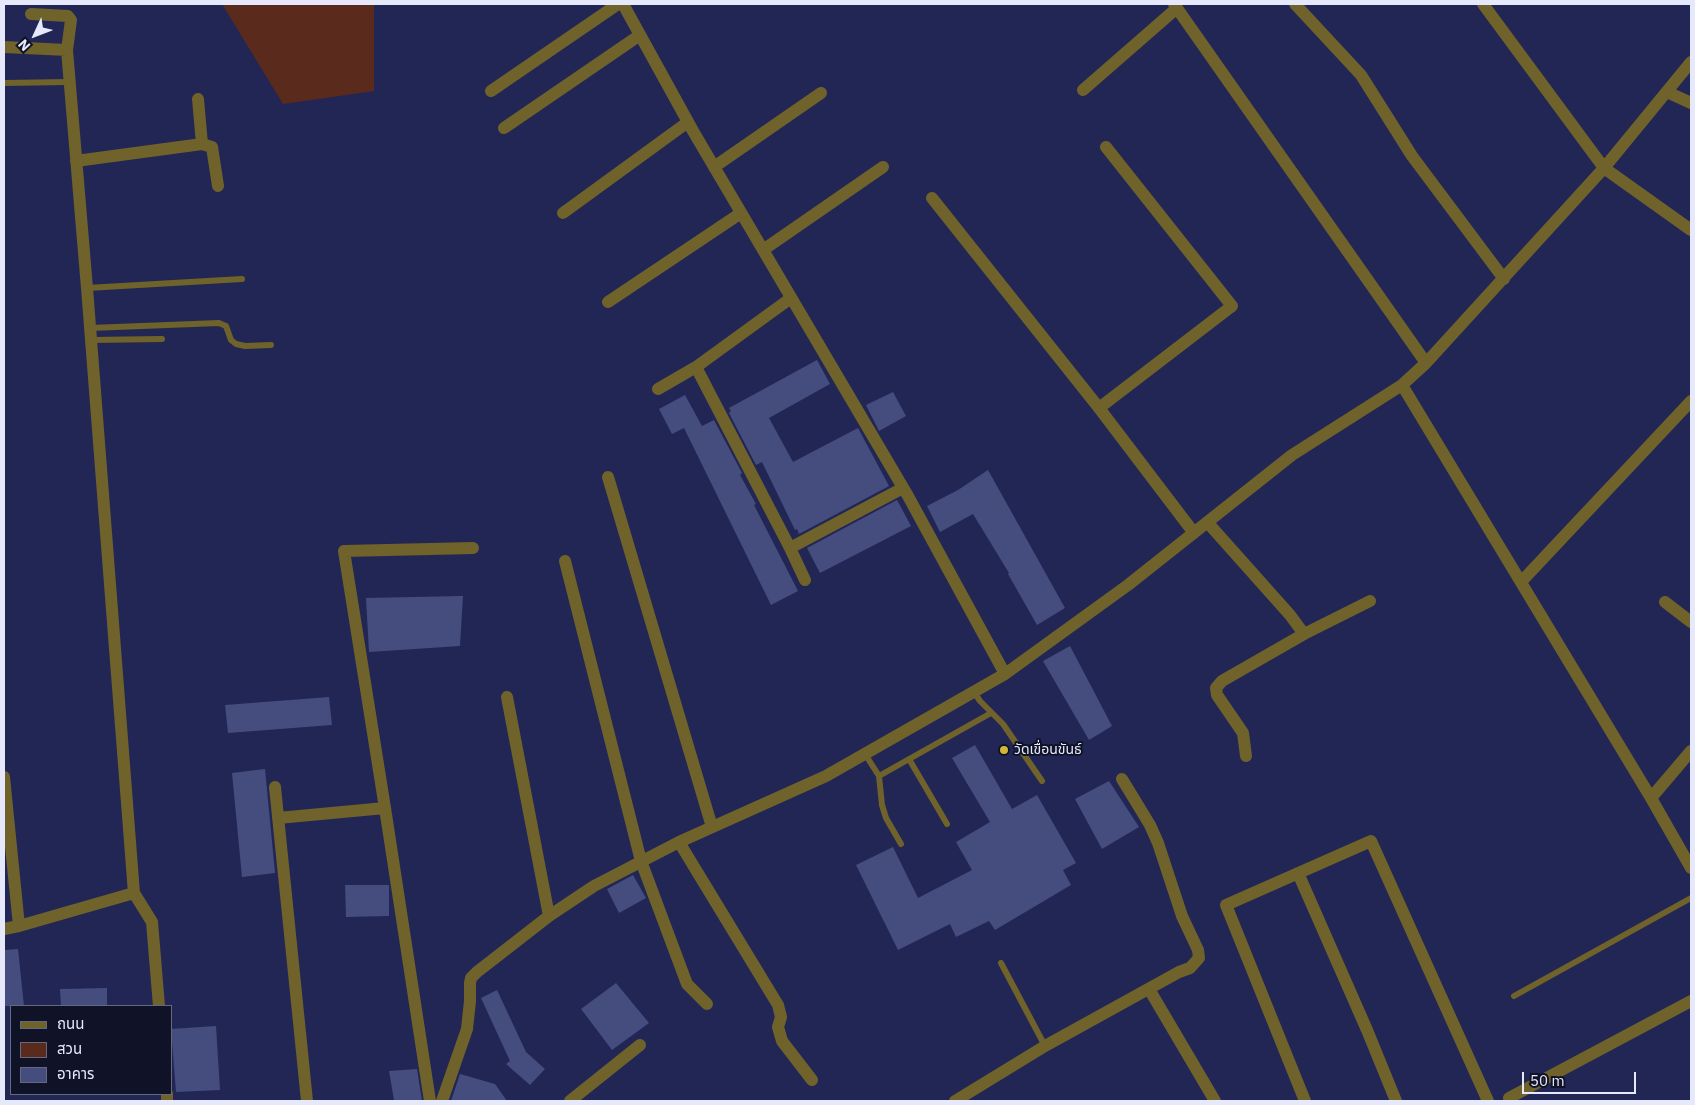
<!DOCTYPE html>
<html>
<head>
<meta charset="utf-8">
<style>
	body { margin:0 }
	#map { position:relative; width:1695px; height:1105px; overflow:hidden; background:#222655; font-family:"IBM Plex Sans","Noto Sans Thai",sans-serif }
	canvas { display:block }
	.frame { position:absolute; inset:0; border:5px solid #e5e9fb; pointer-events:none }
	.legend { position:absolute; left:10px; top:1005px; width:162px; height:90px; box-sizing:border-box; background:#101327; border:1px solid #65697c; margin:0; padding:6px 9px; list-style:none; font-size:15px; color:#e5e9fb }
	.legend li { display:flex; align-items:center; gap:10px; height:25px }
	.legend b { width:25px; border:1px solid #65697c }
	.north { position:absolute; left:10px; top:10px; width:50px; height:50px; -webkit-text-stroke:4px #101327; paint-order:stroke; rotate:227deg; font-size:14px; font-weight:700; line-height:20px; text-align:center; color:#e5e9fb }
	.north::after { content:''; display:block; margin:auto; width:18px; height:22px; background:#e5e9fb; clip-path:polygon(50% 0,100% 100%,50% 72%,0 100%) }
	.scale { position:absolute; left:1522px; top:1072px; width:114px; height:22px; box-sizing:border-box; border:2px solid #e5e9fb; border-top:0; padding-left:6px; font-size:15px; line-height:18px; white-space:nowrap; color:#e5e9fb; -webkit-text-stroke:4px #101327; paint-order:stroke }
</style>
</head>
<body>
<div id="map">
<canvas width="1695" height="1105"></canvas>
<div class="frame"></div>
<ul class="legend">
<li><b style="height:6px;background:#6f622a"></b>ถนน</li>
<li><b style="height:14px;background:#5a2a1d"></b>สวน</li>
<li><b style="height:14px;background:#454d7f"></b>อาคาร</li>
</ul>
<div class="north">N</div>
<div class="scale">50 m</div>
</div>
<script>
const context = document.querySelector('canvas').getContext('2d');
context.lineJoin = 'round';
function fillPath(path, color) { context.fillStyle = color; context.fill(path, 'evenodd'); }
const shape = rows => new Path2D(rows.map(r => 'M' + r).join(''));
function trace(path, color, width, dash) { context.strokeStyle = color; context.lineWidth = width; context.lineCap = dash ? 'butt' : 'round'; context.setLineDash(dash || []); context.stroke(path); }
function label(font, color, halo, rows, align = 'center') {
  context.font = font + ' "IBM Plex Sans","Noto Sans Thai",sans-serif'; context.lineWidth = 4; context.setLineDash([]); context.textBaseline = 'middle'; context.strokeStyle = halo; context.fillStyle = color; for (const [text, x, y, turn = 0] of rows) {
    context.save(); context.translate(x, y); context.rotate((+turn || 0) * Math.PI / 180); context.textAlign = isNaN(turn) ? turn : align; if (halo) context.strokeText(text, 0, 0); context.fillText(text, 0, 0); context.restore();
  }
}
fillPath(shape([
	[222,4,374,4,374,91,283,104]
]), '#5a2a1d');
fillPath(shape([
	[817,360,830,384,769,418,793,462,858,428,889,486,799,534,797,529,795,530,762,462,756,465,729,413,731,411,729,408],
	[893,392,906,416,879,431,866,405],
	[685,395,702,426,714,420,742,473,740,475,756,504,754,505,798,591,771,605,684,428,672,434,659,409],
	[988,470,1065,608,1037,625,1008,574,1009,573,973,514,940,532,927,506,958,490],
	[897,500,911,526,820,573,807,548],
	[463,596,460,646,369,652,366,598],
	[1070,646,1112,726,1089,740,1043,661],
	[329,697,332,725,228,733,225,705],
	[975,745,1012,809,1037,795,1076,863,1063,870,1071,885,995,930,989,921,956,937,950,924,898,950,856,865,893,847,918,898,972,870,956,842,990,822,952,758],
	[265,769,275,873,242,877,232,773],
	[1109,781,1139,827,1102,849,1075,799],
	[633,875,646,898,619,913,607,889],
	[345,885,389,885,389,916,346,917],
	[18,949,24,1006,4,1006,4,950],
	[616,983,649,1023,612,1050,581,1009],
	[107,988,107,1006,61,1006,60,989],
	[497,990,526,1052,545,1069,530,1085,506,1064,510,1061,481,998],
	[216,1026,220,1090,176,1092,171,1029],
	[417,1069,422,1101,394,1100,389,1071],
	[460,1074,495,1084,507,1101,451,1101]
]), '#454d7f');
trace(shape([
	[4,83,69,82],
	[87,288,242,279],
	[90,328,219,323,226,326,231,340,236,344,245,346,271,345],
	[91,340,162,339],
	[974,692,980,701,1003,724,1042,781],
	[865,754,879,776,882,805,886,818,901,844],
	[909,759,947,824],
	[879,776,991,713],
	[1001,963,1045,1046],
	[1514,996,1691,898]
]), '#6f622a', 6);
trace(shape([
	[623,4,693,131,908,496,1005,674],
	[1174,4,1426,363],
	[1295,4,1361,75,1412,156,1504,279],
	[1483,4,1604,168,1691,230],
	[31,14,68,16,71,20,67,50],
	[4,47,67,50,87,288,134,893,152,922,159,1006],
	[1083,90,1177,8],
	[491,91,618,4],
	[1667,92,1691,103],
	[198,99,202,144,212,147,218,186],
	[504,128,640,35],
	[76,161,202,144],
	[714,167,821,93],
	[932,198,1099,408,1194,533],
	[563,213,688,122],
	[763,250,883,167],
	[791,298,696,367,790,548,903,488],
	[608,302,741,213],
	[1402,385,1651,798,1691,868],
	[658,389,696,367],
	[1099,408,1232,306,1106,147],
	[608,477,712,827],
	[1208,523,1290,615,1304,634,1222,681,1216,688,1217,695,1243,733,1246,756],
	[790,548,805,580],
	[565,561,641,861,687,984,707,1004],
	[1521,582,1691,401],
	[1665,602,1691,622],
	[1304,634,1370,601],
	[507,697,549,916],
	[4,777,19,926,134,893],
	[275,787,307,1101],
	[1651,798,1691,751],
	[278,818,385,808],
	[679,842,778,1005,781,1017,778,1027,782,1041,812,1080],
	[1298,873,1367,1030,1396,1101],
	[4,929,19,926],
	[1149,989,1215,1101],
	[167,1094,167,1101],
	[1509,1098,1691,1001],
	[430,1101,385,808,344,551,473,548],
	[442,1101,467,1029,470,1001,470,983,471,978,477,972,549,916,594,886,679,842,826,776,1005,674,1128,585,1292,455,1402,385,1426,363,1604,168,1691,62],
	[570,1101,640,1045],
	[955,1101,1045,1046,1179,972,1190,968,1199,958,1198,950,1182,916,1158,843,1150,825,1122,779],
	[1305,1101,1226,905,1371,841,1488,1101]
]), '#6f622a', 12);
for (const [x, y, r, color] of [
	[1004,750,5,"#d3b635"]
]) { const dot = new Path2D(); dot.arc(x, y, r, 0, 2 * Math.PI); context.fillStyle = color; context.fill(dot); trace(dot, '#101327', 2); }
label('14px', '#e5e9fb', '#101327', [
	["วัดเขื่อนขันธ์",1014,750]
], 'left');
</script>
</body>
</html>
